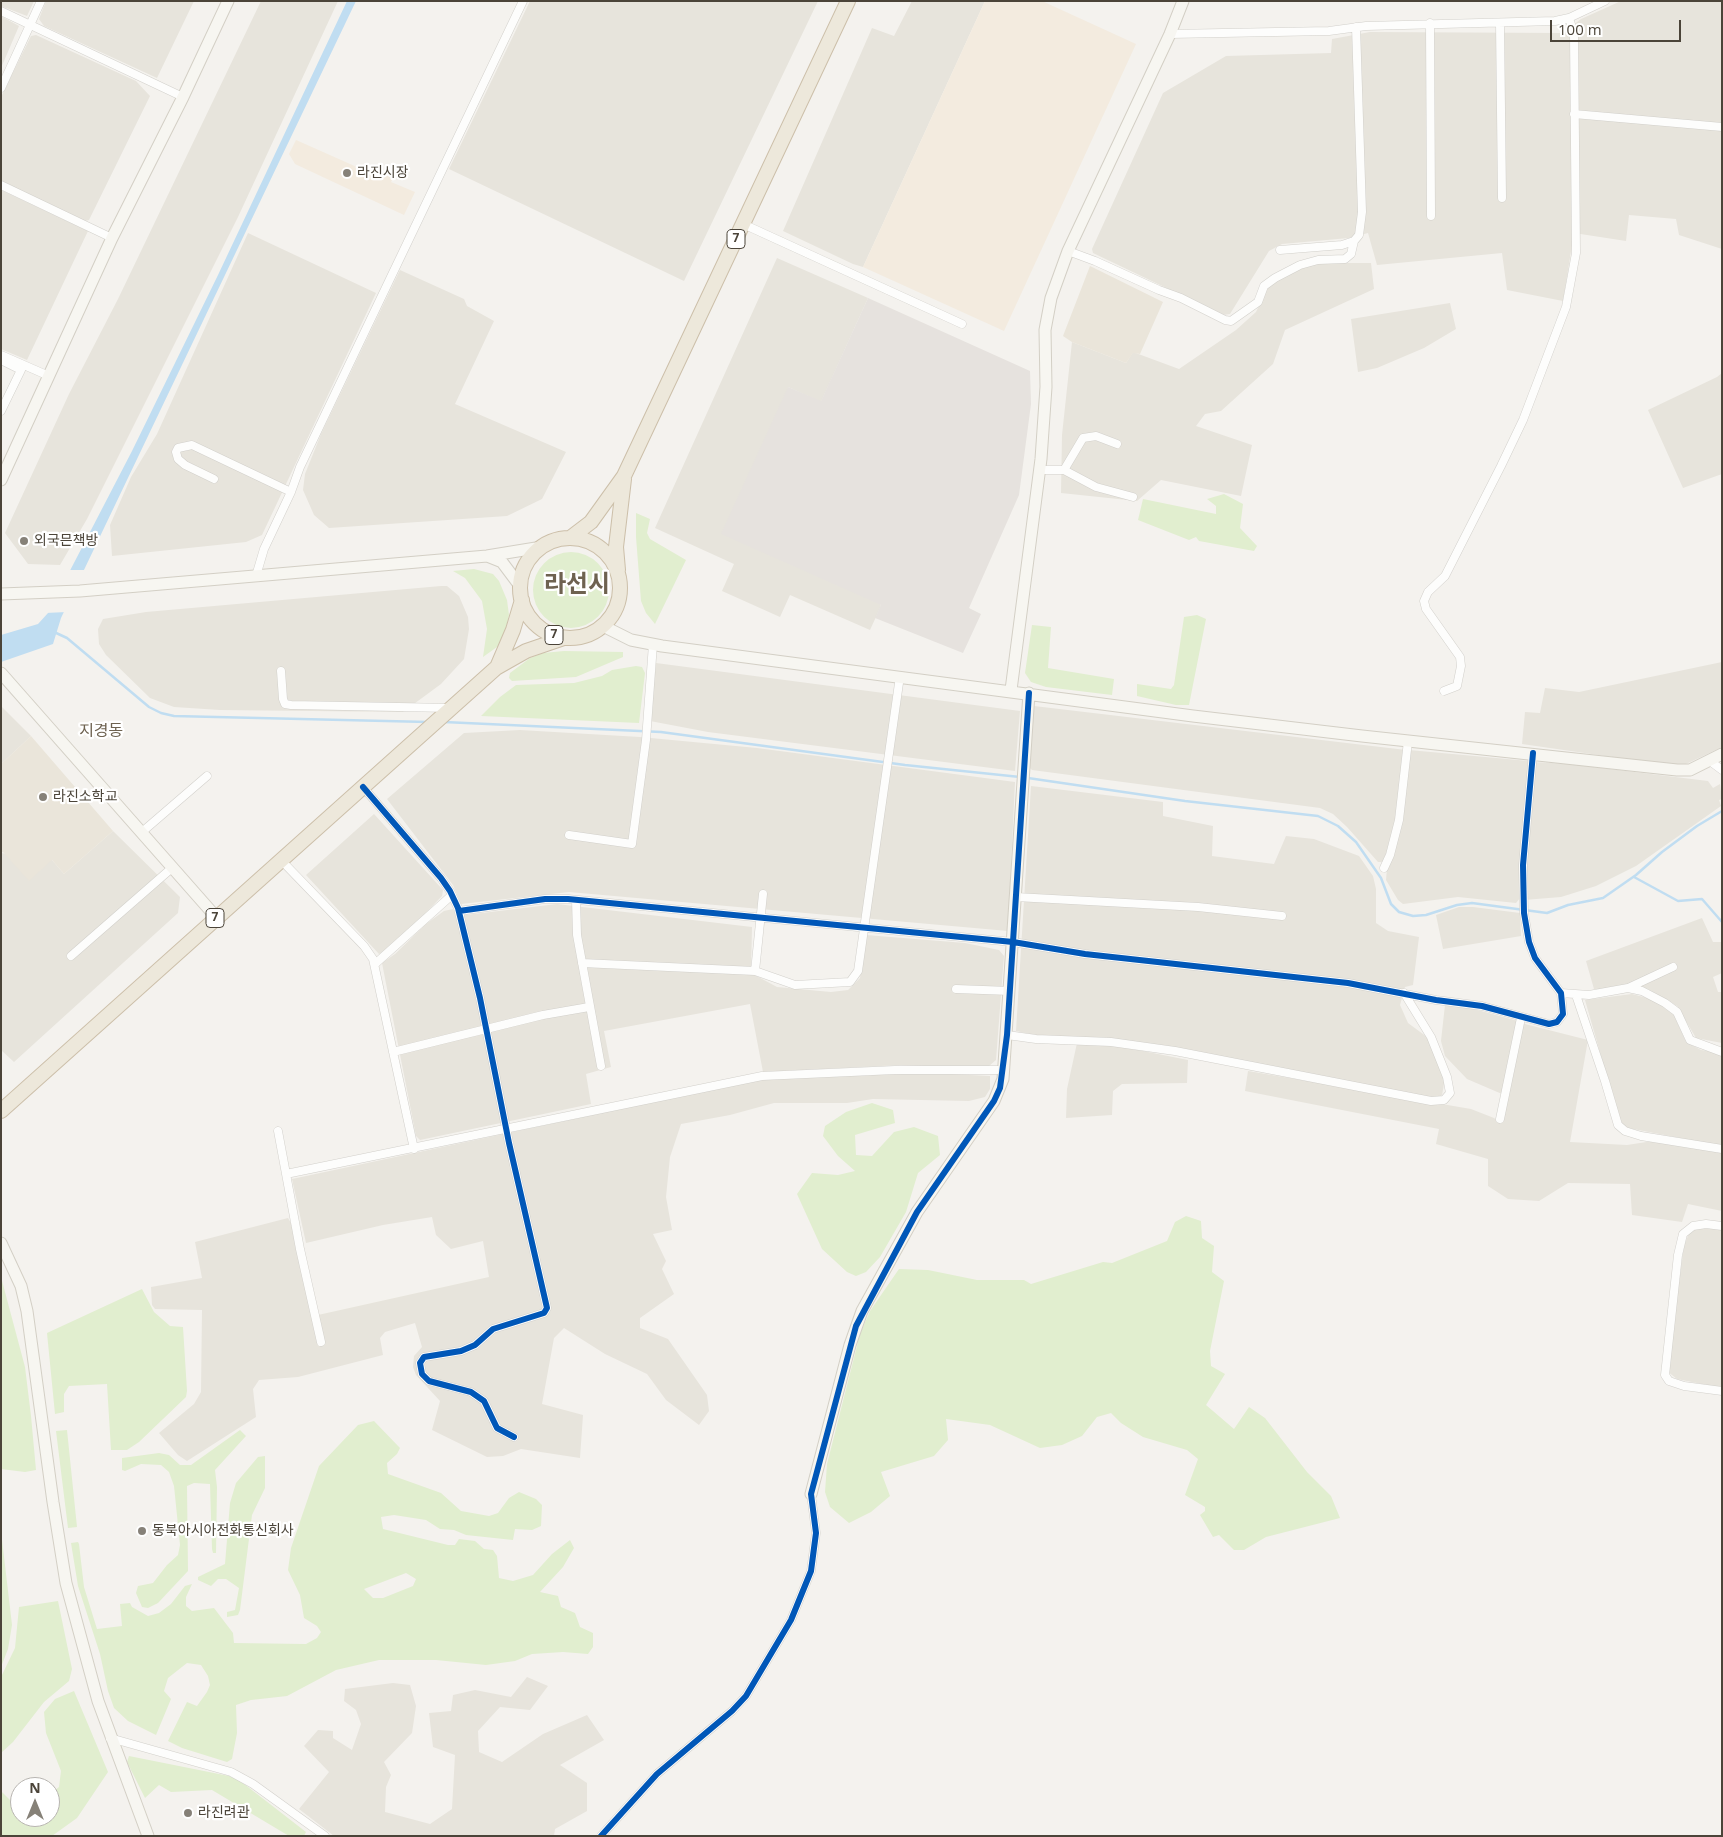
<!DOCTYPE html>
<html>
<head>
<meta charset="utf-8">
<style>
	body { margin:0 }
	#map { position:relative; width:1723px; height:1837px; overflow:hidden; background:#f4f2ee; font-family:"Open Sans",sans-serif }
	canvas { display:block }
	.frame { position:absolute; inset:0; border:2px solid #4b4439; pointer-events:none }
	.north { position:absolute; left:10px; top:1777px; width:50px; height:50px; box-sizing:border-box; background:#fff; border:1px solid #b7b4b0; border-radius:50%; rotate:0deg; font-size:14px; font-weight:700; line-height:20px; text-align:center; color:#4b4439 }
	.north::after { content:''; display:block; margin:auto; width:18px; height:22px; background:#868178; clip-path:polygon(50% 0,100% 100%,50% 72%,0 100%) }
	.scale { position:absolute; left:1550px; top:20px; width:131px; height:22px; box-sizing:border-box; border:2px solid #4b4439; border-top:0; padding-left:6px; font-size:15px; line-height:18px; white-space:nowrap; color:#4b4439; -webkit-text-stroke:4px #fff; paint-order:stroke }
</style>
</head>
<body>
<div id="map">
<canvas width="1723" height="1837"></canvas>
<div class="frame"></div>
<div class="north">N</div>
<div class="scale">100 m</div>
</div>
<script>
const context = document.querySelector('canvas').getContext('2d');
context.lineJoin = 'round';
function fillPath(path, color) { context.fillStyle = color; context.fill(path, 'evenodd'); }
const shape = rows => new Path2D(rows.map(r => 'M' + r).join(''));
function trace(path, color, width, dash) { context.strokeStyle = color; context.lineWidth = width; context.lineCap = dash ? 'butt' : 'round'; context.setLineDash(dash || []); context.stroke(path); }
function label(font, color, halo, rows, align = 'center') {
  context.font = font + ' "Open Sans","Noto Sans KR",sans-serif'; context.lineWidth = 4.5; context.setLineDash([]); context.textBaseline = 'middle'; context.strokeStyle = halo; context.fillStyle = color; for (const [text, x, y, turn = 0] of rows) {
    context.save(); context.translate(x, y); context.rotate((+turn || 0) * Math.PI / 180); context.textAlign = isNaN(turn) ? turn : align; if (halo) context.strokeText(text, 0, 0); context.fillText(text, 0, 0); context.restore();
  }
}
fillPath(shape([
	[1,1,34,1,27,16,1,6],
	[46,1,194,1,157,78,44,26,39,19],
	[261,1,338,1,238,217,87,519,60,565,28,564,5,533,69,394,118,299],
	[530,1,818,1,684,281,449,169],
	[912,1,985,1,863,267,853,264,783,231,872,28,894,36],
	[1621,1,1722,1,1722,249,1679,235,1676,219,1629,215,1626,241,1574,233,1563,301,1507,290,1502,253,1377,265,1368,233,1349,238,1282,244,1269,251,1230,314,1223,315,1093,253,1092,249,1163,93,1226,56,1331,53,1332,39,1370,32,1563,33,1581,19],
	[1,16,19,26,1,68],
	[36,35,136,81,150,96,89,220,85,221,1,182,1,97,31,36],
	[1,190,88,231,27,360,1,349],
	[248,233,376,293,262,535,246,542,112,556,110,525,131,477,157,434],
	[777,258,868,298,821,402,788,387,881,606,870,630,790,595,780,617,722,591,734,564,655,528],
	[1311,263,1371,263,1374,289,1285,330,1273,364,1221,411,1205,414,1196,426,1252,445,1241,496,1161,480,1137,501,1061,493,1062,435,1072,342,1126,363,1133,352,1179,369,1236,330,1256,312,1267,288,1287,274],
	[400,270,464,299,467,306,494,321,455,404,566,452,542,499,507,516,329,528,314,515,303,490,305,474,321,434],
	[1450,303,1456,329,1424,348,1377,368,1358,372,1351,319],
	[1722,373,1722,474,1683,488,1648,410,1717,377],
	[441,586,447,586,459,596,468,617,469,629,464,659,441,684,403,712,220,710,174,707,150,698,106,655,99,644,98,629,103,619,146,612],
	[1722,662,1722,747,1686,764,1675,766,1522,744,1525,712,1540,713,1545,688,1579,692],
	[656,663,1020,711,1015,771,708,732,650,721],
	[1,706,31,736,1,764],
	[1034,706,1406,750,1394,839,1383,862,1378,862,1347,827,1333,814,1320,808,1032,770,1028,766],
	[520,730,640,737,757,748,1015,782,1008,931,569,892,461,904,453,885,387,799,464,733],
	[1409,750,1529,761,1523,813,1520,898,1516,903,1458,897,1403,904,1398,900,1386,880,1387,868],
	[1534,762,1569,764,1708,781,1713,788,1720,784,1722,799,1719,800,1721,806,1636,866,1596,886,1561,897,1524,900,1524,875],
	[1031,786,1163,802,1163,816,1213,826,1212,856,1274,864,1286,836,1314,839,1359,856,1373,876,1376,889,1376,923,1388,931,1419,937,1413,985,1405,987,1400,1005,1408,1023,1427,1037,1445,1079,1442,1095,1438,1098,1428,1098,1110,1038,1040,1036,1016,1031],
	[374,814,443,890,442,896,416,923,388,950,379,954,306,875],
	[113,831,180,897,178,913,14,1062,1,1050,1,853,52,860,64,874],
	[557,904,752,927,751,973,777,987,831,992,848,990,860,978,866,935,965,943,999,950,1004,956,996,1060,989,1066,972,1068,901,1065,763,1072,750,1004,604,1031,611,1067,586,1074,591,1104,420,1140,416,1136,382,963,395,954,426,924,444,911,453,909,457,916],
	[1459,907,1473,907,1520,913,1521,936,1443,949,1436,915],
	[1702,918,1713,942,1722,942,1722,973,1713,977,1718,992,1722,992,1722,1043,1696,1038,1677,1006,1648,989,1631,984,1605,990,1594,989,1586,961],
	[1632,994,1651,999,1673,1013,1686,1042,1701,1050,1716,1052,1722,1056,1722,1146,1628,1128,1620,1122,1585,1000],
	[1445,1005,1459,1005,1518,1021,1502,1094,1467,1079,1445,1056,1441,1041],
	[1521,1023,1588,1040,1570,1142,1627,1145,1653,1141,1722,1153,1722,1211,1688,1204,1682,1222,1632,1215,1630,1184,1568,1183,1539,1201,1508,1199,1488,1186,1488,1159,1436,1144,1439,1129,1245,1091,1248,1071,1471,1109,1494,1118,1501,1124],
	[1077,1043,1108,1044,1188,1060,1187,1083,1122,1084,1113,1091,1112,1115,1066,1118,1067,1089],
	[932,1073,990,1076,990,1089,985,1097,969,1101,873,1099,847,1103,774,1103,730,1115,681,1124,670,1157,666,1197,672,1230,653,1234,666,1261,662,1269,674,1294,640,1318,640,1328,668,1339,707,1395,709,1411,699,1425,666,1400,647,1374,605,1354,564,1328,554,1338,542,1404,583,1415,580,1458,521,1449,503,1456,487,1457,432,1430,440,1401,416,1375,413,1367,414,1356,422,1347,415,1323,385,1332,380,1338,383,1355,298,1377,259,1380,253,1389,256,1417,187,1461,178,1455,159,1433,194,1404,201,1392,202,1310,155,1309,152,1305,151,1287,202,1278,195,1242,288,1218,291,1223,319,1345,325,1344,318,1315,489,1277,483,1241,451,1249,436,1235,432,1217,383,1225,306,1243,292,1179,762,1079],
	[1707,1227,1722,1230,1722,1388,1677,1379,1667,1371,1684,1246,1689,1233,1694,1229],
	[527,1677,548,1686,530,1710,500,1707,478,1731,479,1752,502,1762,543,1734,587,1715,604,1740,560,1765,587,1783,587,1811,555,1829,554,1836,334,1836,299,1809,329,1772,304,1746,318,1730,333,1731,333,1738,352,1750,361,1724,356,1710,344,1701,345,1689,393,1683,410,1685,416,1706,412,1733,384,1762,391,1775,386,1787,385,1812,430,1824,452,1809,455,1755,433,1747,429,1713,451,1711,453,1695,475,1690,511,1697]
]), '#e7e4dc');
fillPath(shape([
	[985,1,1042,1,1136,44,1004,331,863,267],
	[296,140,359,168,361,164,393,178,391,182,415,192,404,215,295,164,289,154]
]), '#f3ebdf');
fillPath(shape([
	[868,298,1030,371,1031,404,1019,495,969,608,981,614,963,653,875,618,881,605,721,534,788,387,821,401]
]), '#e6e2de');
fillPath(shape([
	[1090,266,1163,302,1140,354,1133,353,1126,363,1072,342,1063,336],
	[31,736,113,831,64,874,52,860,29,881,3,852,1,853,1,764]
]), '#eae5da');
fillPath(shape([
	[1224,494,1243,504,1240,528,1257,546,1254,551,1199,541,1196,537,1189,540,1138,520,1143,499,1216,514,1216,506,1207,499],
	[636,513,650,519,647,533,650,539,686,560,655,624,646,613,641,601,636,537],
	'533 590a38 38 0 1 1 76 0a38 38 0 1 1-76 0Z',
	[474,569,493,574,499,581,507,600,509,615,504,637,497,647,483,657,487,629,482,601,465,578,453,571],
	[1197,615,1206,619,1189,705,1176,705,1137,696,1137,684,1171,689,1174,685,1184,617],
	[1032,625,1051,627,1048,668,1114,679,1112,695,1046,687,1031,682,1025,673],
	[564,651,623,652,623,657,576,677,512,681,509,678,510,673,530,658,543,653],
	[636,666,642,667,645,673,639,723,481,716,500,697,516,685,574,683,602,676,612,670],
	[872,1103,893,1110,895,1123,855,1135,856,1155,872,1156,894,1132,914,1127,938,1136,940,1155,918,1173,906,1212,880,1257,866,1272,856,1276,847,1272,822,1249,797,1194,812,1173,838,1175,855,1171,838,1156,823,1136,825,1126,846,1112],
	[1186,1216,1201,1221,1202,1238,1214,1246,1212,1272,1224,1281,1210,1351,1211,1366,1225,1374,1206,1405,1234,1429,1249,1407,1265,1418,1307,1472,1331,1496,1340,1518,1266,1537,1244,1550,1234,1550,1219,1535,1213,1537,1200,1515,1205,1511,1205,1507,1185,1495,1198,1459,1187,1450,1143,1437,1121,1423,1111,1413,1097,1417,1082,1436,1062,1445,1040,1448,990,1425,946,1419,948,1440,934,1456,881,1472,890,1496,871,1512,849,1523,830,1507,825,1492,827,1464,860,1334,870,1311,899,1269,928,1270,977,1280,1024,1280,1031,1284,1103,1262,1112,1263,1167,1241,1175,1222],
	[1,1277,25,1367,31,1416,36,1470,25,1472,1,1469],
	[142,1289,154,1312,170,1326,183,1327,187,1391,186,1397,139,1442,127,1450,111,1450,107,1384,69,1386,64,1394,64,1412,55,1414,47,1333],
	[374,1421,400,1448,397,1454,387,1463,388,1474,441,1493,461,1511,489,1516,498,1513,509,1498,519,1492,536,1499,542,1505,541,1526,532,1530,515,1529,513,1540,466,1535,454,1530,440,1529,426,1520,394,1515,381,1517,383,1529,448,1545,455,1545,459,1539,475,1541,484,1549,493,1550,497,1556,499,1578,513,1581,533,1575,552,1554,570,1540,574,1548,563,1567,540,1592,558,1596,561,1607,575,1613,580,1627,593,1633,593,1647,588,1654,563,1652,532,1654,515,1661,486,1665,436,1660,379,1660,336,1670,287,1696,251,1700,236,1705,237,1733,232,1759,227,1762,182,1748,168,1741,187,1702,197,1706,207,1692,210,1685,208,1676,201,1665,187,1663,168,1678,164,1691,171,1699,156,1735,128,1721,114,1708,108,1691,100,1654,78,1586,71,1543,78,1542,79,1544,84,1587,97,1629,122,1626,120,1604,130,1603,132,1607,148,1616,159,1613,171,1604,185,1586,192,1584,186,1597,186,1606,192,1611,214,1608,233,1633,234,1643,306,1644,317,1638,321,1632,317,1626,304,1618,300,1595,288,1570,291,1548,319,1466,358,1425],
	[406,1573,416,1579,413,1586,383,1598,373,1598,364,1589],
	[67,1430,77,1527,68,1528,56,1431],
	[240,1430,246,1436,215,1470,217,1487,216,1553,213,1553,212,1549,210,1484,194,1483,187,1486,188,1571,158,1603,148,1608,142,1607,136,1593,138,1586,153,1583,167,1565,178,1555,180,1545,174,1486,169,1472,161,1465,141,1464,125,1471,122,1470,122,1458,159,1453,169,1455,180,1465,191,1465],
	[265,1456,265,1488,252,1515,240,1610,238,1615,227,1617,227,1612,235,1610,239,1588,226,1579,218,1579,211,1586,198,1580,198,1577,225,1564,230,1503,236,1483,258,1457],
	[1,1531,12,1625,8,1649,1,1667],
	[58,1601,72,1669,69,1681,44,1702,13,1742,1,1753,1,1677,15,1648,19,1607],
	[74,1691,108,1772,77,1818,52,1836,1,1836,1,1791,11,1801,20,1801,20,1817,50,1817,50,1794,59,1787,61,1771,46,1733,44,1712,55,1699],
	[129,1756,229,1776,239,1780,306,1832,304,1836,289,1836,212,1790,171,1792,159,1785,145,1798,127,1762]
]), '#e1eecf');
fillPath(shape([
	[347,1,356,1,61,618,53,644,1,662,1,635,38,624,48,613,132,451,218,275]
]), '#c0ddf1');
fillPath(shape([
	[67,570,89,570,67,612,45,613]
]), '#f4f2ee');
trace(shape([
	[54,632,67,638,149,707,161,713,174,716,428,722],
	[444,722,661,732,905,765,1020,777],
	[1028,778,1185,801,1318,816,1338,826,1356,842,1381,878,1391,904,1399,912,1413,916,1426,915,1457,905,1472,903,1547,913,1568,905,1603,898,1636,875,1662,852,1697,826,1722,811],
	[1634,877,1678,901,1702,899,1722,922]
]), '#c0ddf1', 2.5);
const street = shape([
	[1,11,183,97],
	[1430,23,1431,216],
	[1500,23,1502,198],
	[1170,34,1329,31,1366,26,1555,21,1569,18,1605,1],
	[1,88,41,1],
	[1574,114,1722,127],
	[1,185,112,238],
	[743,224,962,324],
	[1280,250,1342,245,1354,241,1359,235,1362,212,1356,27],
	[1068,251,1095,261,1159,290,1181,298,1225,320,1231,321,1258,302,1264,286,1275,278,1300,265,1318,260,1345,259,1351,254,1354,241],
	[1,355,49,376],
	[1,360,21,370,1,411],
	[1039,470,1064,470,1096,487,1133,497],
	[1064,470,1083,438,1096,436,1117,444],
	[214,479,185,465,178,459,176,452,178,448,192,445,291,492],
	[256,576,264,549,291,492,300,467,523,1],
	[281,671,283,699,285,704,291,705,451,708],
	[1444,691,1457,686,1461,666,1460,657,1426,609,1424,601,1428,592,1445,576,1501,466,1523,420,1566,307,1576,253,1574,34,1569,18],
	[1710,761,1722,770],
	[363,787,441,878,450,891,458,908,480,998,509,1143,547,1308,544,1313,493,1329,475,1345,461,1351,424,1357,420,1363,422,1374,429,1381,471,1392,484,1401,497,1428,514,1437],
	[142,832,207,776],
	[569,835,632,844,646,740,653,644],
	[281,860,364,946,373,959,414,1149],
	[1384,868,1390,855,1399,820,1408,741],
	[763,894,755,971,795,985,850,982,858,971,900,676],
	[1016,897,1198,907,1282,916],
	[576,900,577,935,601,1066],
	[459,911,545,899,568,899,1013,942,1085,954,1348,983,1436,1000,1482,1006,1549,1024,1557,1022,1563,1014,1561,993,1535,958,1529,942,1524,913,1523,865,1533,753],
	[71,956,173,867],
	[582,963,755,971],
	[375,964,452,895],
	[1628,988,1642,991,1665,1003,1677,1012,1690,1040,1722,1052],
	[956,989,1010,991],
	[1561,993,1589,995,1628,988,1673,967],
	[1576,995,1605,1081,1618,1125,1625,1131,1641,1136,1722,1149],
	[1007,1035,1036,1039,1111,1042,1175,1051,1431,1101,1444,1100,1450,1093,1447,1077,1431,1037,1404,993],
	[393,1052,543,1015,589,1007],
	[1500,1119,1521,1018],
	[278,1131,300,1249,321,1342],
	[286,1174,762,1076,895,1070,1004,1070],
	[1722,1226,1706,1224,1693,1226,1683,1234,1678,1255,1665,1375,1669,1381,1684,1386,1722,1391],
	[110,1738,231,1772,253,1784,325,1836],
	[601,1836,657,1774,732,1711,746,1696,791,1620,811,1571,816,1533,811,1494]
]);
const secondary = shape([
	[1,480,112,238,183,97,228,1],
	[487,556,502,562,520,586],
	[1,594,80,591,487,556,542,547],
	[603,626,631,640,662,646,1193,716,1362,736,1677,770,1690,770,1722,754],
	[1,673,216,917],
	[1011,690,1041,459,1046,387,1045,330,1051,298,1068,251,1170,34,1183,1],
	[1,1243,21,1286,27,1311,53,1502,66,1583,98,1701,148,1836],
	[811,1494,850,1345,862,1311,917,1212,994,1101,1003,1079,1029,693]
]);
const highway = shape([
	[570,538,591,522,624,476,848,1],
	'520 588a50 50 0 1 1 100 0a50 50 0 1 1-100 0Z',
	[618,570,616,547,624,479],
	[498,665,513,630,522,600],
	[1,1111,496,668,526,651,564,638]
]);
trace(street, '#d2d0cb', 9);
trace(secondary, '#d3cfc5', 13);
trace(highway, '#ccbfa9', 16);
trace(street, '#fdfdfc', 8);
trace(secondary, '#f7f6f1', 11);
trace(highway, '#ede8db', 14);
trace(shape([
	[363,787,441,878,450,891,458,908,480,998,509,1143,547,1308,544,1313,493,1329,475,1345,461,1351,424,1357,420,1363,422,1374,429,1381,471,1392,484,1401,497,1428,514,1437],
	[459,911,545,899,568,899,1013,942,1085,954,1348,983,1436,1000,1482,1006,1549,1024,1557,1022,1563,1014,1561,993,1535,958,1529,942,1524,913,1523,865,1533,753],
	[601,1836,657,1774,732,1711,746,1696,791,1620,811,1571,816,1533,811,1494,856,1326,917,1212,994,1101,1000,1088,1007,1035,1029,693]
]), '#0057b8', 6);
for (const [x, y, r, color] of [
	[347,173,5,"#868178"],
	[24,541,5,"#868178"],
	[43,797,5,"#868178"],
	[142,1531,5,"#868178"],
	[188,1813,5,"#868178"]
]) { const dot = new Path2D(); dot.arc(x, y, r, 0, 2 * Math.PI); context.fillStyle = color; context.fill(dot); trace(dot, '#fff', 2); }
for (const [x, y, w] of [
	[736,239,18],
	[554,635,18],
	[215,918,18]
]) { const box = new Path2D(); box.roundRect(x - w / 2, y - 9.5, w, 19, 4); context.fillStyle = '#fff'; context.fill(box); trace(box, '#4b4439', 1); }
label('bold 12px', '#4b4439', null, [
	["7",736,239],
	["7",554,635],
	["7",215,918]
]);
label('14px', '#4b4439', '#fff', [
	["라진시장",357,173],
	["외국믄책방",34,541],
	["라진소학교",53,797],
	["동북아시아전화통신회사",152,1531],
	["라진려관",198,1813]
], 'left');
label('16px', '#6e6250', '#fff', [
	["지경동",101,731]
]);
label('bold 24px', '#6e6250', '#fff', [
	["라선시",577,585]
]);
</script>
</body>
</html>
